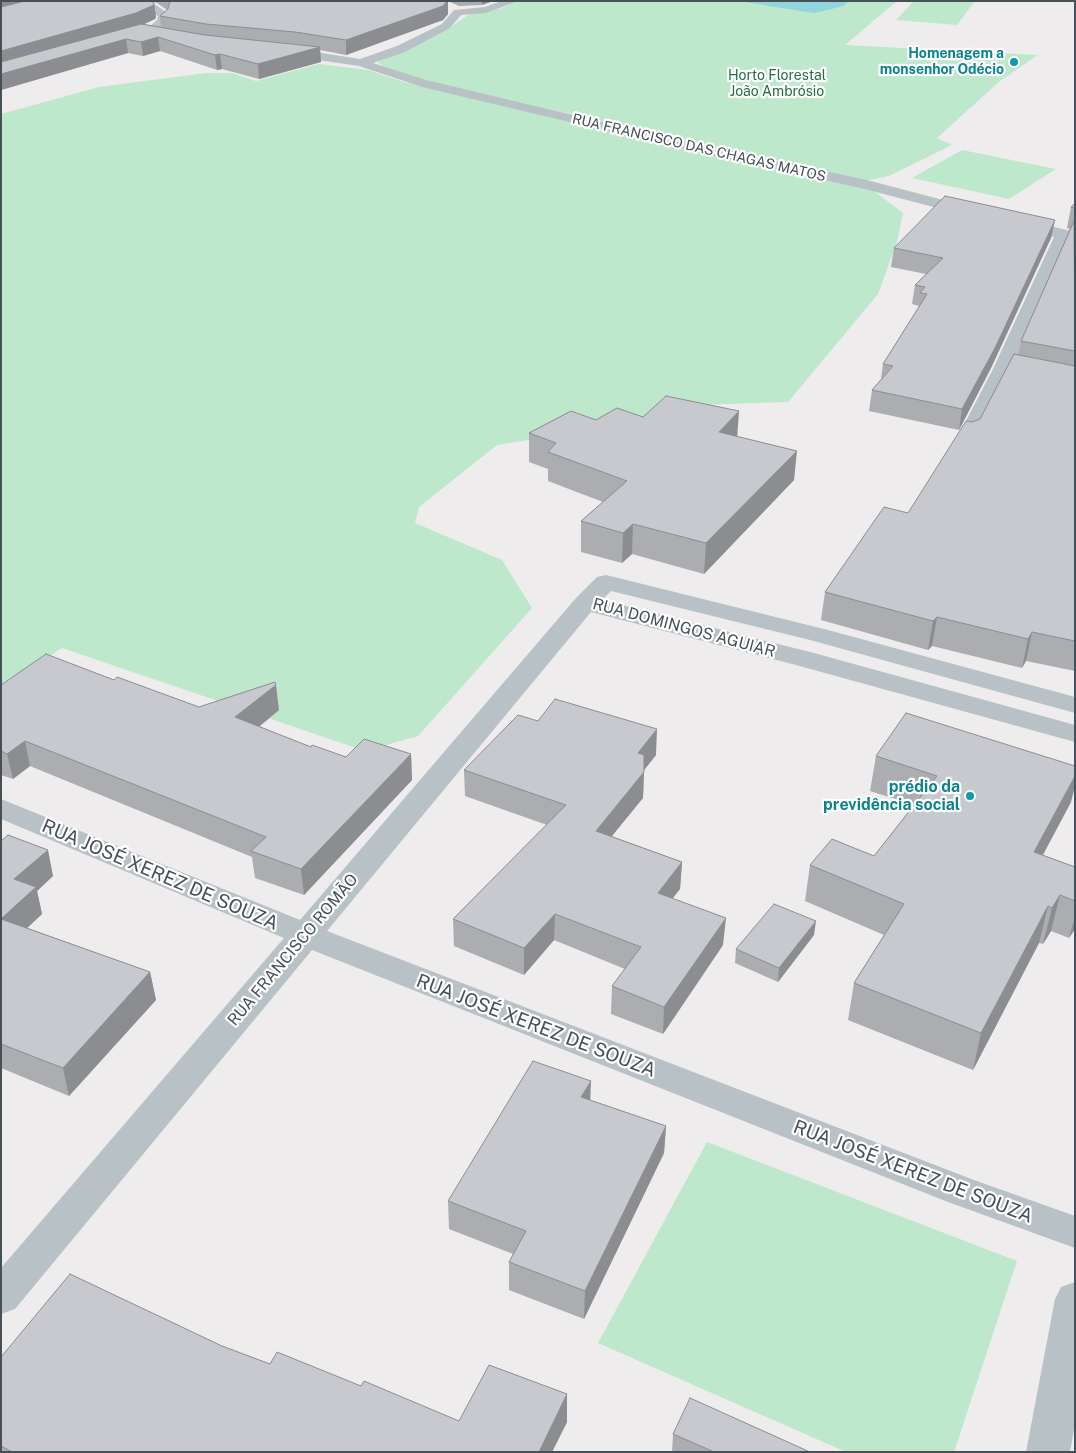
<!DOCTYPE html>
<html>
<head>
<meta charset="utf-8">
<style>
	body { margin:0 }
	#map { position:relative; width:1076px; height:1453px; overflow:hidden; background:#eeecec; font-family:"Public Sans",sans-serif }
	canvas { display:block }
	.frame { position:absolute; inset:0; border:2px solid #465056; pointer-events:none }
</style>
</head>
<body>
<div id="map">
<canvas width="1076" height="1453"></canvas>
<div class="frame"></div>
</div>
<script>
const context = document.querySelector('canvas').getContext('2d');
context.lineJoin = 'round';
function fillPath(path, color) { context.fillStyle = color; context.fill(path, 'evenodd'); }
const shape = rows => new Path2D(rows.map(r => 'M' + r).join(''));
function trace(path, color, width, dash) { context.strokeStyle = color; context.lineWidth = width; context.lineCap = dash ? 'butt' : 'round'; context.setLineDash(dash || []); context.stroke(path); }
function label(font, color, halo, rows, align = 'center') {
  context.font = font + ' "Public Sans",sans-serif'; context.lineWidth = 4.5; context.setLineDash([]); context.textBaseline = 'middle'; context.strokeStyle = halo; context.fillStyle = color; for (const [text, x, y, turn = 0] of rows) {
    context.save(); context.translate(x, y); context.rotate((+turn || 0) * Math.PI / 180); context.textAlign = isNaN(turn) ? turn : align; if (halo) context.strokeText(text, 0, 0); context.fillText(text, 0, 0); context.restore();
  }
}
fillPath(shape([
	[517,1,737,1,761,5,835,8,844,6,849,1,897,1,845,45,1038,55,1000,81,937,138,952,145,889,176,865,181,414,78,389,70,377,62,419,44,451,27,468,15,502,8],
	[914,1,975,1,957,25,896,20],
	[319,64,368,70,404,82,601,129,866,185,903,213,897,242,878,294,788,402,694,405,616,426,497,445,419,507,415,523,502,560,532,608,418,736,365,751,62,648,1,687,1,114,99,87,206,73,232,73,256,81],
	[962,150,1056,169,1009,199,912,178],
	[707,1142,1017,1261,954,1452,846,1452,598,1343]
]), '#bee8cb');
fillPath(shape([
	[737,1,849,1,844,6,814,13]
]), '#90d5e0');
fillPath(shape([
	[128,1,145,1,156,5,170,15,168,22,158,30,121,42,117,41,115,38,117,35,150,26,157,20,158,16,148,9,128,1],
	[501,1,518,1,486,13,461,15,450,28,405,52,373,63,426,80,679,140,867,180,981,210,983,213,981,216,975,218,865,189,679,148,422,87,359,66,283,55,277,51,283,47,360,59,397,46,442,24,454,10,485,7,501,1],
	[1017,218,1075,232,1075,242,1069,240,1014,366,1075,378,1075,390,1009,376,978,440,974,444,967,446,960,444,956,440,993,369,1054,237,1011,226,1009,223,1011,220,1017,218],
	[606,575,828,630,1075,697,1075,713,810,640,611,591,602,600,814,653,1075,725,1075,742,796,665,591,612,327,931,974,1180,1075,1216,1075,1248,948,1202,312,950,15,1309,1,1314,1,1268,284,938,1,819,1,799,300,920,576,598,597,577,606,575],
	[1075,1282,1075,1423,1070,1452,1026,1452,1055,1299,1061,1287,1075,1282]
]), '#b8c1c6');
fillPath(shape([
	[1,1,493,1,482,5,459,6,448,1,448,14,443,20,346,55,320,50,321,62,259,79,222,69,217,70,160,51,143,56,128,53,1,90],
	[152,1,157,3,167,10,160,16,161,27,144,24,155,19,156,17,154,3],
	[1075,203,1075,671,1026,661,1022,668,932,646,928,650,821,620,825,592,908,513,972,422,980,419,1018,355,1021,341,1070,229,1067,228,1071,207],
	[1055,220,1051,238,991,368,959,430,869,411,872,390,881,379,883,364,918,308,919,306,912,304,915,285,926,274,891,267,894,248],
	[643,417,737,436,794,480,704,574,632,554,622,563,581,552,581,521,603,502,548,481,548,469,529,462,529,433,596,420],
	[114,680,199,707,279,710,259,727,311,747,346,757,411,754,412,780,304,895,255,878,252,857,30,766,13,779,1,775,1,685],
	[538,721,656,755,644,770,643,798,611,836,682,862,680,889,672,898,723,945,663,1034,611,1014,612,986,625,969,554,940,524,975,454,946,453,919,547,825,465,796,464,770],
	[876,756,1071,802,1043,855,1075,867,1075,929,1069,938,1051,931,1043,944,1039,943,973,1070,848,1020,854,983,884,935,805,901,810,865,874,856,914,805,870,791],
	[1,841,53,876,37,891,42,914,27,928,150,972,156,1000,69,1096,1,1068],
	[814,935,778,982,735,963,736,949],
	[590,1100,666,1126,664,1153,584,1319,509,1290,509,1262,513,1254,449,1229,448,1201],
	[222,1346,270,1364,361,1386,459,1421,567,1394,567,1422,552,1452,1,1452,1,1357],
	[673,1434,810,1452,672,1452]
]), '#abadb1');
fillPath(shape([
	[1,1,38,1,1,11],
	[447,1,448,1,448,14,443,20,346,55,346,40],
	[482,1,493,1,482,5],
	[154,3,156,17,155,19,138,27,1,66,1,51],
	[158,37,160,51,143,56,141,42],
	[126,39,128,53,1,90,1,74],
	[320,47,321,62,259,79,258,64],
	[220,54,222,69,217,70,215,55],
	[1055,220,1051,238,991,368,959,430,962,409],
	[739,411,737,440,719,432],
	[797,451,794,480,704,574,706,543],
	[633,524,632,554,622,563,623,533],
	[937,617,932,646,928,650,933,621],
	[1032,632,1026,661,1022,668,1028,639],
	[276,685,279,710,239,743,235,717],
	[657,729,656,755,637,779,638,753],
	[25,741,30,766,13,779,7,754],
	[411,754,412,780,304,895,301,869],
	[644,772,643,798,595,857,596,831],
	[1075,776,1075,786,1071,802,1025,888,1034,852],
	[48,850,53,876,37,891,42,914,8,946,1,919,14,879],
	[682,862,680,889,656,920,658,893],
	[1060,895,1051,931,1043,944,1052,908],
	[1048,906,1039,943,973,1070,981,1033],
	[555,914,554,940,524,975,524,948],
	[1075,917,1075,929,1069,938],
	[726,918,723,945,663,1034,664,1007],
	[816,921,814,935,778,982,779,968],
	[150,972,156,1000,69,1096,63,1068],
	[591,1081,590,1108,581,1097],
	[666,1126,664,1153,584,1319,585,1291],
	[567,1394,567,1422,552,1452,539,1452]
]), '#8b8d90');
const building = shape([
	[25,1,151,1,154,3,154,5,136,13,1,51,1,7,25,1],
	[170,1,447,1,443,6,346,40,295,32,206,24,160,16,168,9,170,1],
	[141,24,205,35,320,47,258,64,220,54,215,55,158,37,141,42,126,39,1,74,1,62,141,24],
	[945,196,1055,220,995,348,962,409,872,390,893,366,883,364,927,294,920,293,925,287,915,285,943,258,894,248,945,196],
	[1075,203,1075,208,1071,207,1075,203],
	[1074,221,1075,351,1021,341,1074,221],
	[1014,354,1075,366,1075,641,1032,632,1028,639,937,617,933,621,825,592,884,507,908,513,966,421,972,422,980,419,1014,354],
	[666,396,739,411,719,432,797,451,706,543,633,524,623,533,581,521,627,481,548,452,556,443,529,433,571,411,596,420,617,408,643,417,666,396],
	[46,654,114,680,117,677,199,707,275,682,276,685,235,717,311,747,312,745,346,757,364,739,411,754,301,869,251,851,266,837,25,741,7,754,1,751,1,685,46,654],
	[555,699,657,729,638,753,644,755,644,772,596,831,682,862,658,893,726,918,664,1007,612,986,641,947,555,914,524,948,453,919,566,805,464,770,518,715,538,721,555,699],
	[906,713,1075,766,1075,776,1034,852,1075,867,1075,901,1060,895,1052,908,1048,906,981,1033,854,983,904,904,810,865,832,839,874,856,937,776,876,756,906,713],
	[8,835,48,850,14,879,36,887,1,919,1,841,8,835],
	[774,904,816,921,779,968,736,949,774,904],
	[1,919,150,972,63,1068,1,1044,1,919],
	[533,1061,591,1081,581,1097,666,1126,585,1291,509,1262,526,1231,448,1201,533,1061],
	[70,1274,222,1346,270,1364,277,1352,361,1386,364,1381,459,1421,489,1365,567,1394,539,1452,12,1452,1,1446,1,1357,70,1274],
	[690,1398,810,1452,711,1452,712,1451,673,1434,690,1398]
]);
fillPath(building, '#c7c9ce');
trace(building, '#8b8d90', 1);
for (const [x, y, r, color] of [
	[1014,62,5,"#0f9aa8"],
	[970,796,5,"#0f9aa8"]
]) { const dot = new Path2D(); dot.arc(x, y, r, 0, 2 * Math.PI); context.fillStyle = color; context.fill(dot); trace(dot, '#fff', 2); }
label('bold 14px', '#0d838f', '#fff', [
	["Homenagem a",1004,54],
	["monsenhor Odécio",1004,70]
], 'right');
label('14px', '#216e42', '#fff', [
	["Horto Florestal",777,76],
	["João Ambrósio",777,92]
]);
label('14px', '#465056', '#fff', [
	["RUA FRANCISCO DAS CHAGAS MATOS",699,148,13]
]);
label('16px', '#465056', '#fff', [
	["RUA DOMINGOS AGUIAR",684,628,15],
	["RUA FRANCISCO ROMÃO",293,950,-50]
]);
label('bold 16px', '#0d838f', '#fff', [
	["prédio da",960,787],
	["previdência social",960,805]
], 'right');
label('19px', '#465056', '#fff', [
	["RUA JOSÉ XEREZ DE SOUZA",160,875,23],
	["RUA JOSÉ XEREZ DE SOUZA",536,1026,21],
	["RUA JOSÉ XEREZ DE SOUZA",913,1172,21]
]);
</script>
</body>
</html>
